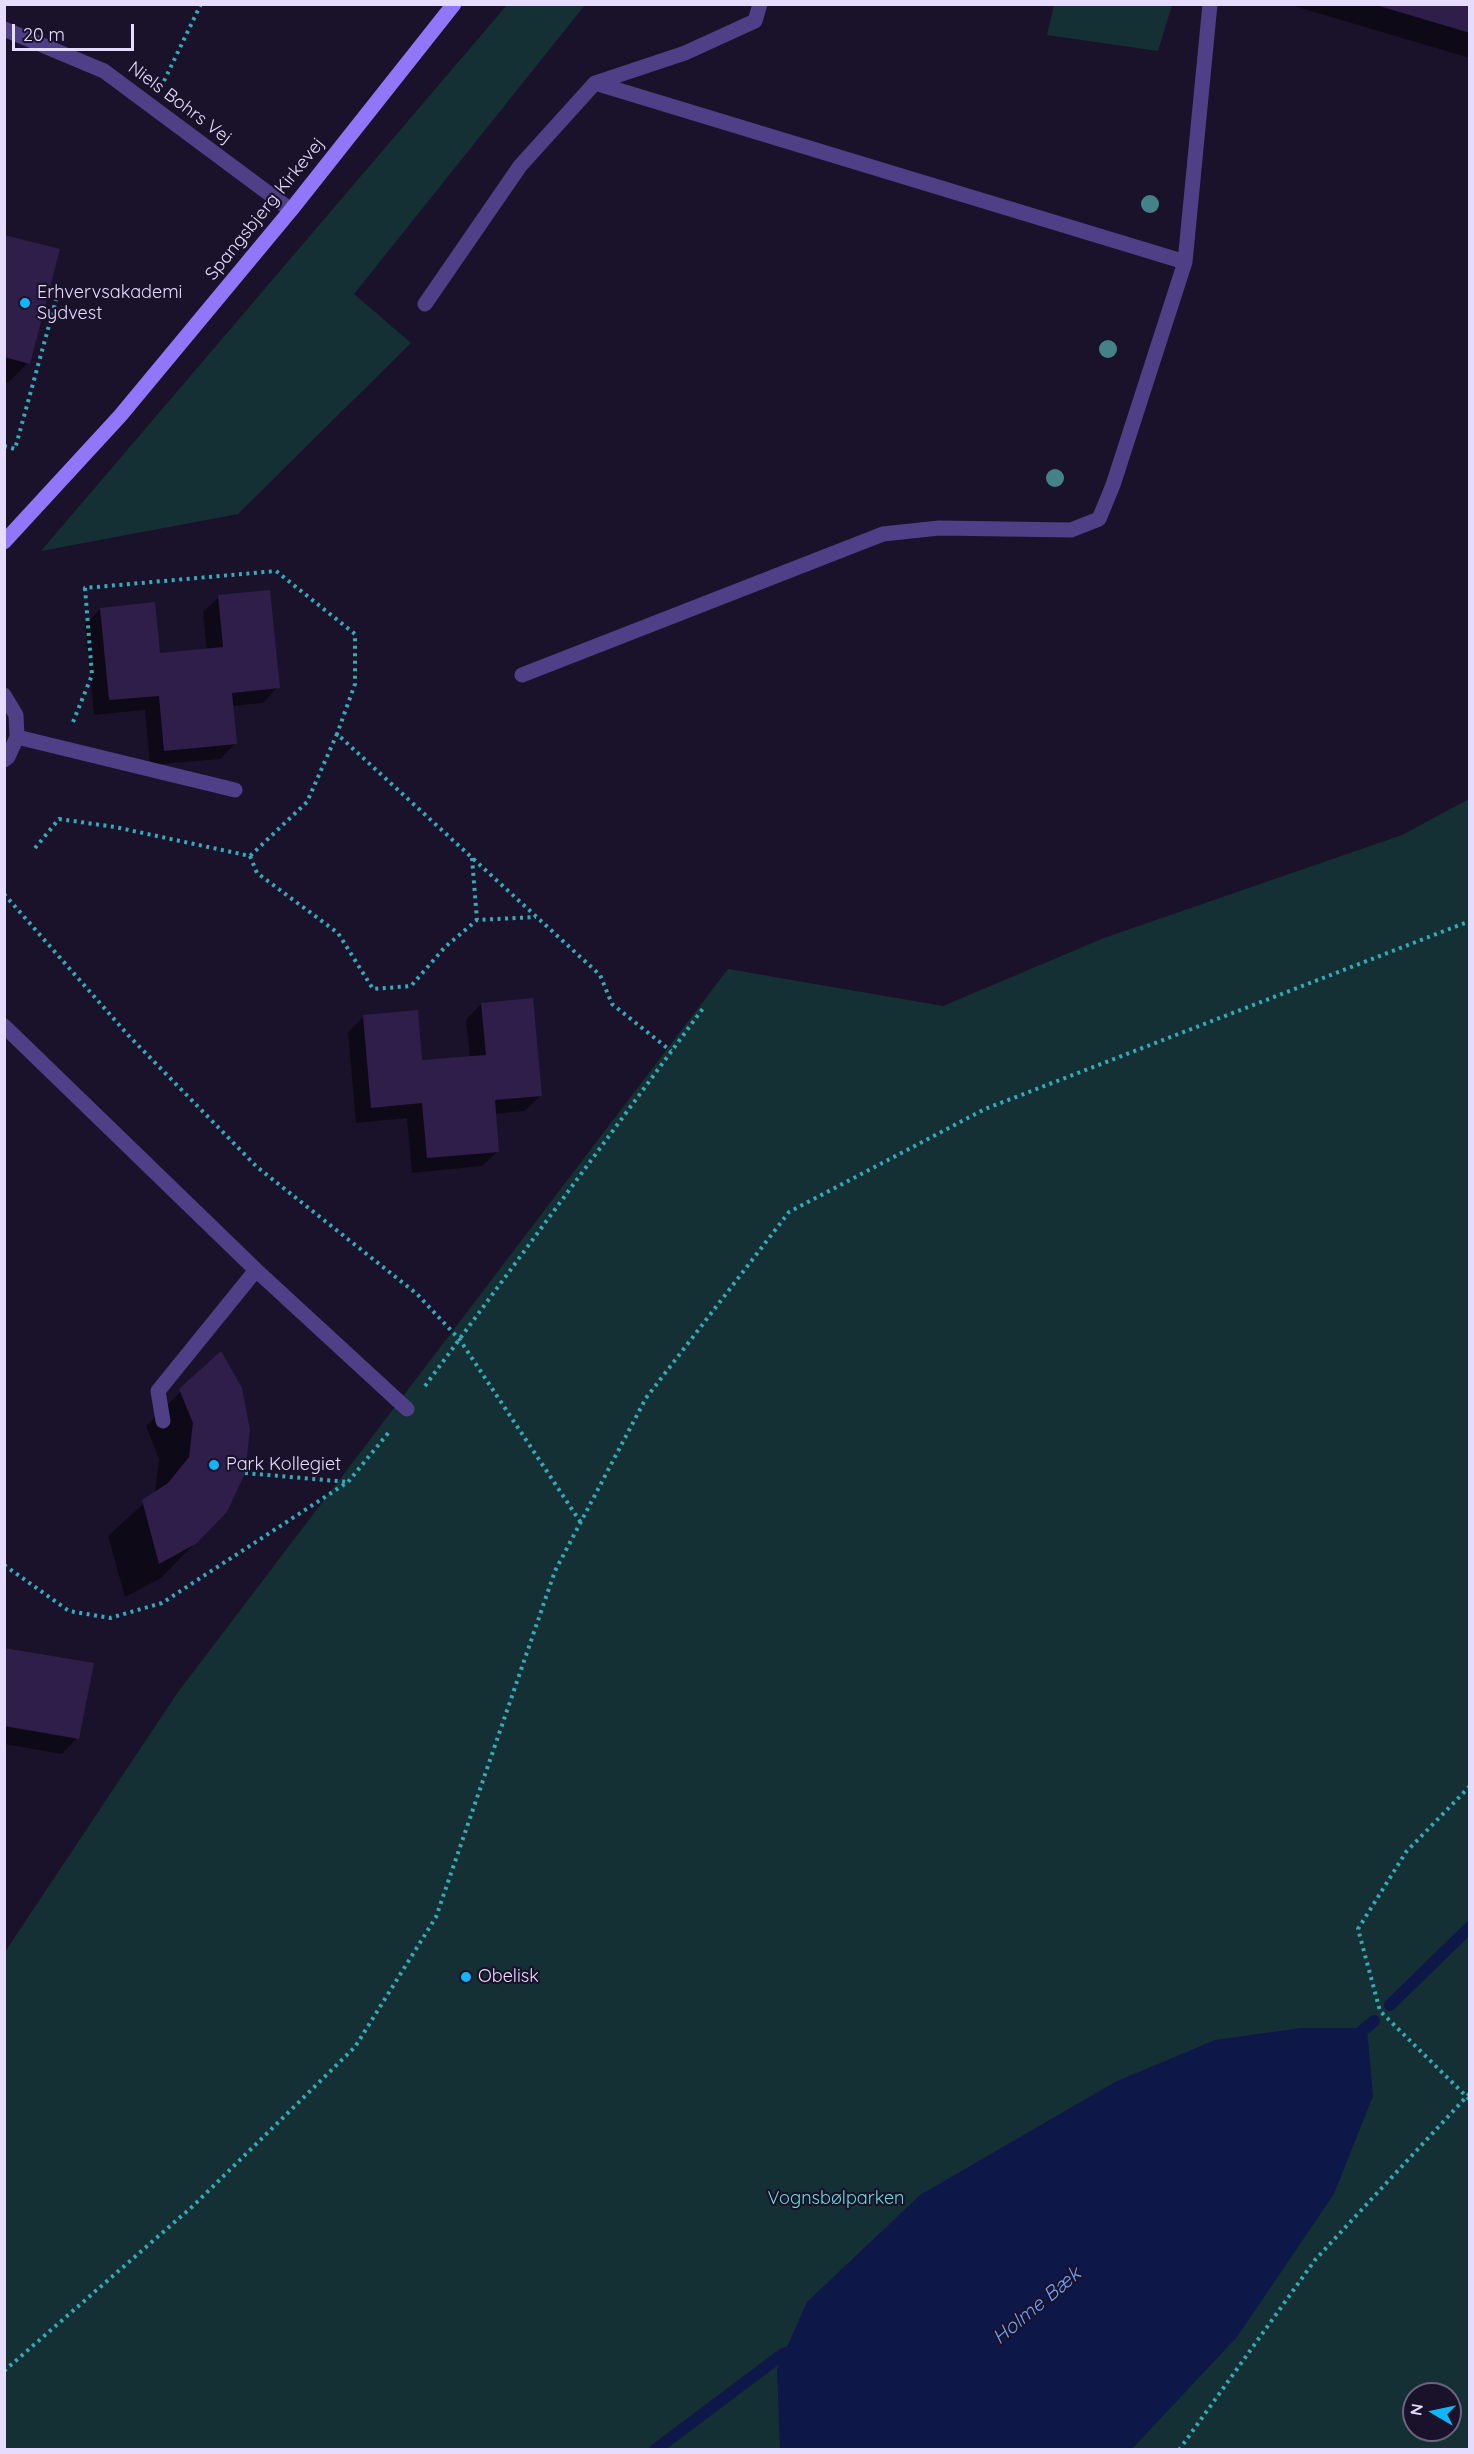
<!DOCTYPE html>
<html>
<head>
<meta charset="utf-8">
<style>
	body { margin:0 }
	#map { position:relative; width:1474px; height:2454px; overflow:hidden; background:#1a122a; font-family:Quicksand,sans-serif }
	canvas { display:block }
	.frame { position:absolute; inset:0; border:6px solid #e6dcfe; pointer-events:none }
	.north { position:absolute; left:1402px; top:2382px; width:60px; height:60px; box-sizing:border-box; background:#1a122a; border:2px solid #6c637f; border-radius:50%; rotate:279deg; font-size:16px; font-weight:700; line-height:24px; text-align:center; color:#e6dcfe }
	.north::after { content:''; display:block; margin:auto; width:21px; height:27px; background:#0fb7f7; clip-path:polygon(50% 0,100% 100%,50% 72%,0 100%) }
	.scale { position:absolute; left:12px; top:24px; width:122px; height:27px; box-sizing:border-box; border:3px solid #e6dcfe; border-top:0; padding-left:8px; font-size:18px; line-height:21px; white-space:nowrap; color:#e6dcfe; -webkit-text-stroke:4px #1a122a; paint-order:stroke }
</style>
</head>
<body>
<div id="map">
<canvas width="1474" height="2454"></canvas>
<div class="frame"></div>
<div class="north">N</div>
<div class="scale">20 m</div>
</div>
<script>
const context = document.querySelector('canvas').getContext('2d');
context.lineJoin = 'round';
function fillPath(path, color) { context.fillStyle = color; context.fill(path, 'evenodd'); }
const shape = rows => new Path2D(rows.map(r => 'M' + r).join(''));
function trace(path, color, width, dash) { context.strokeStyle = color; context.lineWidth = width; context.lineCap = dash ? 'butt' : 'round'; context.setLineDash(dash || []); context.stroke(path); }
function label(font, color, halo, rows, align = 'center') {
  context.font = font + ' Quicksand,sans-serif'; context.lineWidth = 4.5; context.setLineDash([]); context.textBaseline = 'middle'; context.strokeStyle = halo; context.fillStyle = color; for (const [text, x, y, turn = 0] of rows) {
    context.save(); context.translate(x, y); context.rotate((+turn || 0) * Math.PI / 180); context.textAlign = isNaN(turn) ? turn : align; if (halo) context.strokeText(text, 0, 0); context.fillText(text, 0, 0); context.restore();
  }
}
fillPath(shape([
	[507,5,585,5,354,294,411,343,238,514,41,551],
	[1054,5,1054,4,1172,5,1158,51,1047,35],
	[1469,799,1469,2449,5,2450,5,1952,178,1692,728,969,943,1006,1104,938,1402,835],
	[1414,2394,1450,2394,1450,2430,1414,2430]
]), '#153034');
fillPath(shape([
	[1301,2028,1367,2028,1373,2096,1334,2194,1237,2337,1132,2449,780,2449,777,2369,807,2302,920,2195,1115,2082,1215,2040]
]), '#0d1848');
fillPath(shape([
	[1287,4,1470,4,1470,58],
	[4,236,28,363,8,383,4,382],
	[219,597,278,687,263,703,232,706,236,743,220,759,150,765,145,710,94,715,85,624,100,609,159,655,207,650,203,612],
	[481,1004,541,1095,525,1111,494,1114,498,1151,482,1166,412,1173,407,1118,356,1123,348,1032,363,1017,421,1062,470,1058,466,1020],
	[220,1353,196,1542,161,1578,125,1597,108,1536,155,1493,159,1459,146,1426],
	[4,1650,77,1738,62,1754,4,1744]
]), '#0007');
trace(shape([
	[1390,2005,1470,1927],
	[1354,2038,1374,2021],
	[655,2450,783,2354,799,2349]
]), '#0d1848', 12);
fillPath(shape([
	[1376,4,1470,4,1470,33,1376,5],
	[4,235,60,249,30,364,4,357],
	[270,590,280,688,232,693,237,744,164,751,159,696,109,700,100,608,155,602,160,653,223,647,218,595],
	[533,998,542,1096,495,1100,499,1152,427,1158,422,1103,371,1108,363,1015,418,1010,422,1060,486,1055,481,1003],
	[221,1351,242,1388,250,1430,245,1473,227,1512,197,1543,159,1564,142,1500,168,1483,189,1457,193,1423,179,1389],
	[4,1648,94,1663,79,1739,4,1726]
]), '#2f1e4a');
trace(shape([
	[164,81,201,4],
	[4,446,15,449,56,300],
	[73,722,92,675,85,588,276,571,355,634,355,684,337,734],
	[35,848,59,819,115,827,250,856,307,802,337,734,600,975,612,1004,671,1051],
	[250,856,257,873,338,933,373,989,411,986,445,947,477,920,536,917],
	[472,858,477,920],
	[4,894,128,1035,257,1167,417,1294,460,1340,581,1523],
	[425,1386,704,1007],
	[245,1473,348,1482],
	[4,1565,69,1611,110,1618,162,1603,348,1482,389,1432],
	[1470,1786,1406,1852,1358,1929,1380,2011,1470,2100],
	[4,2371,193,2206,355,2047,436,1917,555,1571,646,1398,789,1212,985,1109,1470,921],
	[1179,2450,1315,2260,1470,2093]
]), '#35aab9', 4, [3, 4.5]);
trace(shape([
	[595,83,1185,262],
	[425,304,520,166,595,83,685,53,755,21,760,4],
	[522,675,883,534,939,528,1071,530,1099,519,1113,485,1185,262,1210,4],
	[4,695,16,715,17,737,8,757,4,760],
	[17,737,235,790],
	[4,1026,256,1270,407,1409],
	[163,1421,158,1391,256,1270]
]), '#4e3f87', 15);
trace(shape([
	[4,29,104,71,291,210]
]), '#4e3f87', 15);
trace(shape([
	[4,542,120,416,291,210,454,4]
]), '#9176fa', 15);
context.fillStyle = '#458288';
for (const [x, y] of [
	[1150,204],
	[1108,349],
	[1055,478]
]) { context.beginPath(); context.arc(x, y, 9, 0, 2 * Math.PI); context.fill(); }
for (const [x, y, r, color] of [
	[25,303,6,"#0fb7f7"],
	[214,1465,6,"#0fb7f7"],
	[466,1977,6,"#0fb7f7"]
]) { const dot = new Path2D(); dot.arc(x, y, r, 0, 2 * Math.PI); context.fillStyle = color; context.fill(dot); trace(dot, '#1a122a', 2); }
label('18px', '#e6dcfe', '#1a122a', [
	["Niels Bohrs Vej",180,103,37],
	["Spangsbjerg Kirkevej",265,209,-51]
]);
label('18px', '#e6dcfe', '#1a122a', [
	["Erhvervsakademi",37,293],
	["Sydvest",37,314],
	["Park Kollegiet",226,1465],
	["Obelisk",478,1977]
], 'left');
label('18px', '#69ddd5', '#1a122a', [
	["Vognsbølparken",836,2199]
]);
label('italic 20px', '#6ea0fa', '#1a122a', [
	["Holme Bæk",1037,2306,-40]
]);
</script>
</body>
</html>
